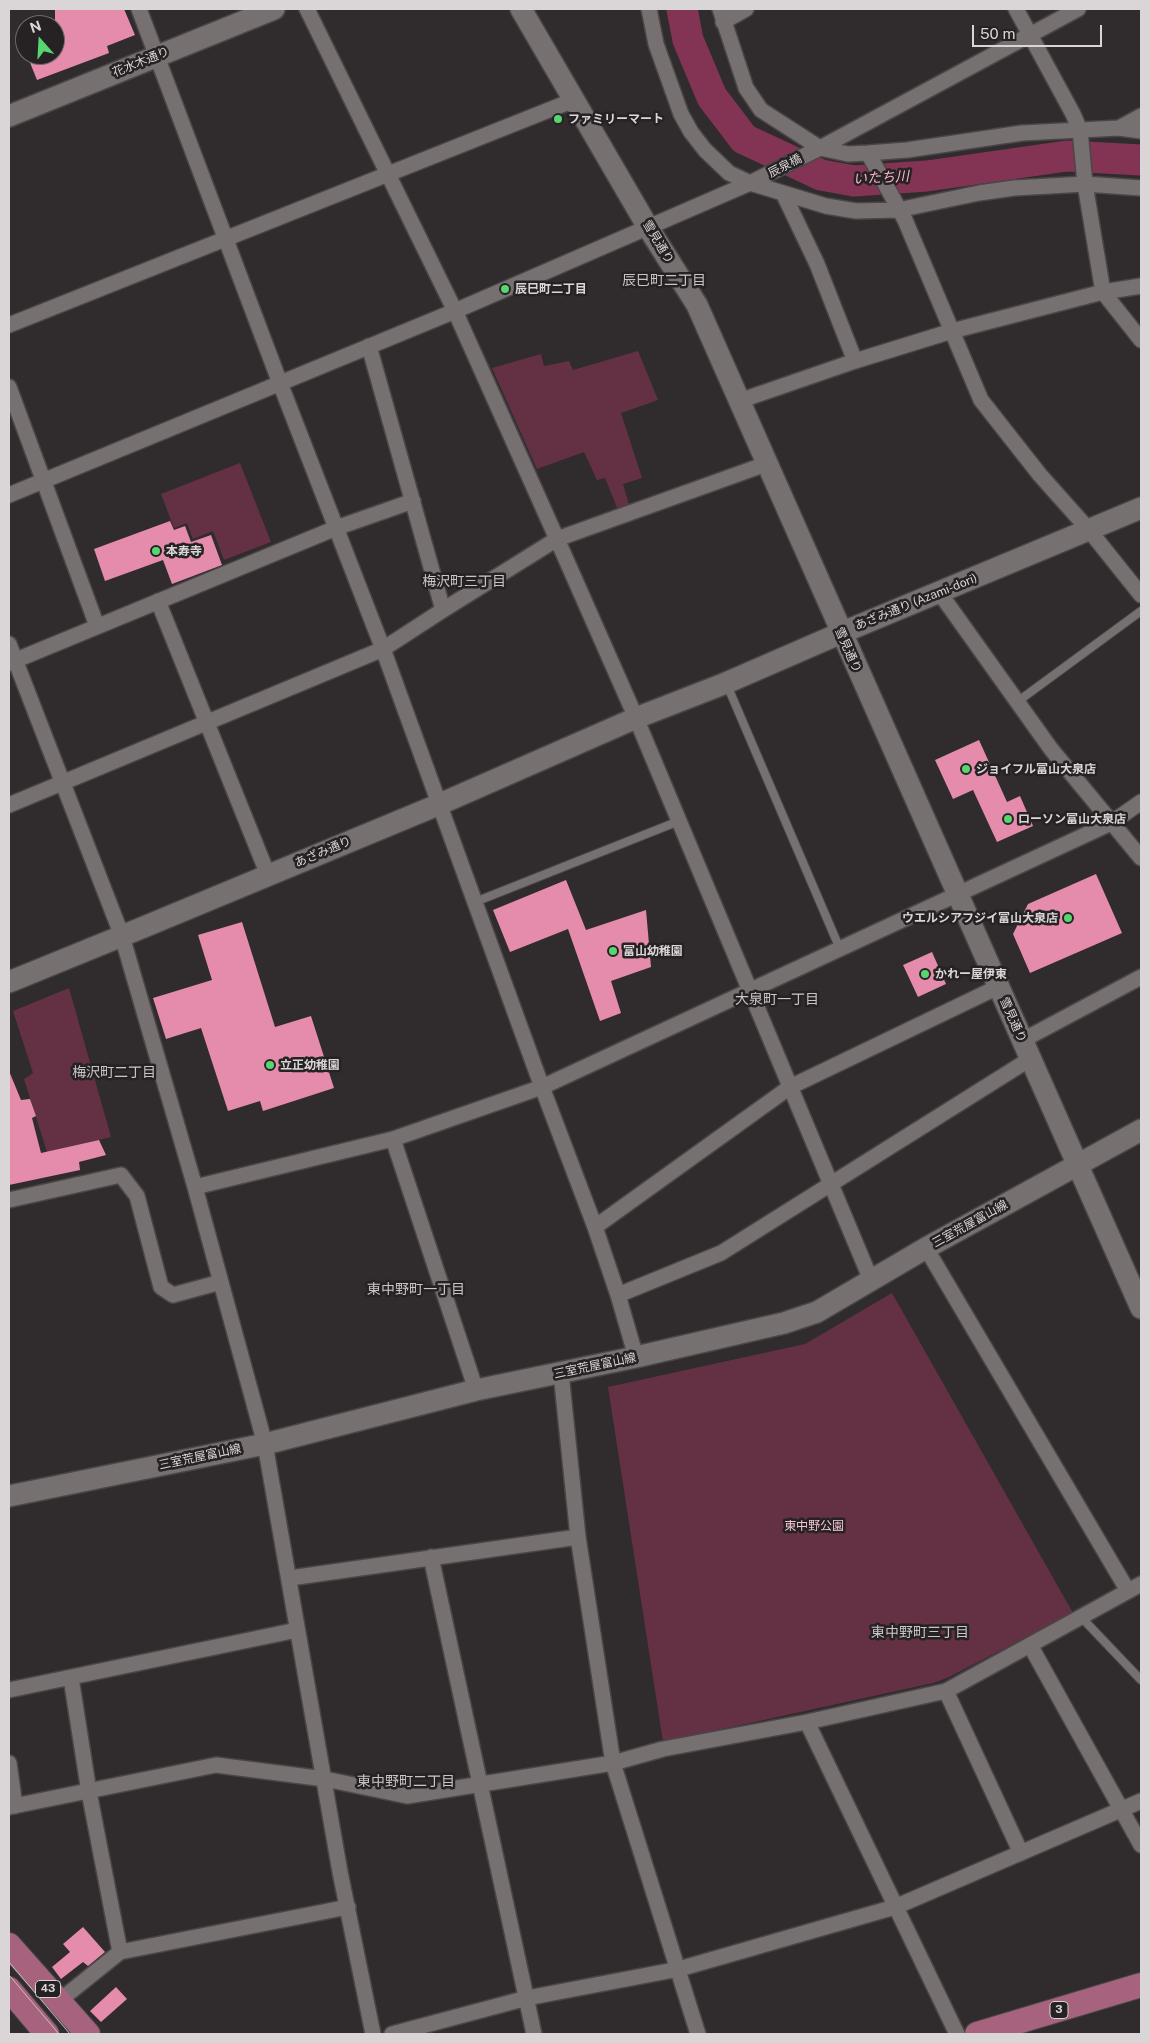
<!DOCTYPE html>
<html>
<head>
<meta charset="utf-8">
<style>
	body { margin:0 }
	#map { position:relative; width:1150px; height:2043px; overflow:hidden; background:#302b2d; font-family:"Public Sans",sans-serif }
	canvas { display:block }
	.frame { position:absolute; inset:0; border:10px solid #dad6d7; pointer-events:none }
	.north { position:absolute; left:15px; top:15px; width:50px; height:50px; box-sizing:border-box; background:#262223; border:1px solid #6e6a6b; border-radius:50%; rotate:341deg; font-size:14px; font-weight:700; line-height:20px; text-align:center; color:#dad6d7 }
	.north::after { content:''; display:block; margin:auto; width:18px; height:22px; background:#57d570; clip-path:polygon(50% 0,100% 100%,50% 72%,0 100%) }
	.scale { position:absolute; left:972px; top:25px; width:130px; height:22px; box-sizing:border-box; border:2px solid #dad6d7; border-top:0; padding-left:6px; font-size:15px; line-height:18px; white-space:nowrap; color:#dad6d7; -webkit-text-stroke:4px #262223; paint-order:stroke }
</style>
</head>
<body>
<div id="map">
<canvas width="1150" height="2043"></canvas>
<div class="frame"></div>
<div class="north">N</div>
<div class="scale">50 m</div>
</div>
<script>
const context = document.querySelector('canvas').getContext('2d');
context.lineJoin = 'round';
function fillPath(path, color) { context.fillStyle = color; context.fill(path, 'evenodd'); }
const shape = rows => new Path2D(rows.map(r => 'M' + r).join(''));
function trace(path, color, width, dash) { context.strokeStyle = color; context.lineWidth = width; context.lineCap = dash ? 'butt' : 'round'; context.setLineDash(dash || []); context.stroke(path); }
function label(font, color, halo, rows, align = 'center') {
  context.font = font + ' "Public Sans","Noto Sans JP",sans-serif'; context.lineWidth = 5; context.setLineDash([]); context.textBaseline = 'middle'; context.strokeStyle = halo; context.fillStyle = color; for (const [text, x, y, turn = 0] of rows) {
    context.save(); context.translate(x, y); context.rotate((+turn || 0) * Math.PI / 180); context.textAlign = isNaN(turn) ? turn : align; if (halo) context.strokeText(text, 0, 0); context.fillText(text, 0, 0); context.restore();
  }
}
fillPath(shape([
	[638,351,658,400,621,413,642,478,623,484,629,505,618,510,605,478,597,480,584,452,537,469,492,368,541,354,544,366,569,361,573,370],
	[240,463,271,542,224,560,213,531,193,539,187,523,174,528,161,494],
	[69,988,111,1137,47,1152,24,1079,33,1073,13,1011],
	[892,1293,1073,1613,947,1678,933,1683,663,1742,608,1387,805,1344]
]), '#643144');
trace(shape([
	[682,9,688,40,712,97,744,139,821,175,854,181,927,176,1067,156,1141,160]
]), '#833454', 31);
fillPath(shape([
	[55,9,124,9,135,35,107,46,109,53,37,80,27,55,55,55],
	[170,521,174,530,185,526,191,542,211,535,222,565,172,584,163,560,105,581,94,549],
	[979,740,1007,802,1020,796,1033,826,997,842,973,790,953,799,935,760],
	[1096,874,1122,933,1030,973,1013,934,1028,904],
	[566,880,586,930,646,910,651,967,611,981,621,1013,600,1021,568,929,510,952,493,910],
	[242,922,275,1027,311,1016,334,1088,263,1111,260,1101,228,1111,201,1028,166,1039,153,998,212,980,198,935],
	[932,952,946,984,918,997,903,965],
	[9,1071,21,1100,30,1099,36,1116,32,1118,41,1153,99,1140,106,1155,79,1162,80,1170,9,1185],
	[83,1927,105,1952,88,1966,83,1962,61,1979,52,1967,70,1952,63,1944],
	[116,1987,127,1999,101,2022,90,2011]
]), '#e58cac');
const lane = shape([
	[727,685,840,949],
	[1017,702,1141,611],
	[475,902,679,821],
	[1081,1617,1141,1680]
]);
const street = shape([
	[139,9,280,383,383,649,542,1087,595,1227,618,1295,636,1357],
	[307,9,455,311,557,539,636,718,871,1280],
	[649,9,656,44,681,114,691,132,705,150,729,173,750,183,826,206,856,211,898,210,979,193,1014,188,1085,184,1141,188],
	[720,9,746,88,761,110,820,148,848,154,868,153,907,150,1022,133,1119,128,1141,131],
	[1016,9,1073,114,1080,130,1085,184,1103,292,1141,340],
	[723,22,746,9],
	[1119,128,1141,116],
	[868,153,905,220,981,400,1040,475,1089,530,1141,595],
	[784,195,817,264,855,361],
	[9,325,574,100],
	[369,346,443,610],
	[9,387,97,626],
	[739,401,855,361,952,331,1103,292,1141,286],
	[9,495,455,311,750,183,820,148,1078,9],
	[939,592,1051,749,1141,858],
	[158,601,268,875],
	[9,644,122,936,195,1187,265,1444,340,1872,373,2034],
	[9,663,336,528,413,501],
	[9,805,383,649,443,610,557,539,766,464],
	[1023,1040,1141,977],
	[393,1139,476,1390],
	[195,1187,393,1139,542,1087,1111,823,1141,802],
	[9,1200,121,1175,137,1196,161,1287,173,1295,221,1282],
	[595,1227,790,1087,998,987],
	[926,1248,1128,1591],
	[618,1295,721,1253,1030,1059],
	[561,1373,578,1537,613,1763,698,2034],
	[431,1557,534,2034],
	[290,1578,578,1537],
	[1030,1645,1141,1845],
	[71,1678,89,1792,120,1952],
	[9,1690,297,1630],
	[946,1691,1021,1853],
	[807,1722,957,2034],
	[9,1763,15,1806],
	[9,1807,216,1765,325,1779,407,1796,613,1763,663,1749,807,1722,946,1691,1141,1584],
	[59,2001,120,1952,348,1907],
	[392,2034,527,1998,679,1969,895,1907,1141,1801]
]);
const secondary = shape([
	[521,9,649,229,697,305,1141,1308],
	[9,116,274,9],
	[9,982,139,929,440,804,636,718,726,683,841,633,1141,508],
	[9,1496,265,1444,476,1390,636,1357,784,1323,817,1312,926,1248,1141,1130]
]);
const primary = shape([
	[9,1945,88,2034],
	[9,1989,47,2034],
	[977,2034,1141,1985]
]);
trace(lane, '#4a4647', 10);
trace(street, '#4a4647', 18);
trace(secondary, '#4a4647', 24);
trace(primary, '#4a4647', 26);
trace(lane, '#767071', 8);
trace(street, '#767071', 15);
trace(secondary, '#767071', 21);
trace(primary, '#a7637d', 24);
trace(shape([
	[9,1962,70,2034],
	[9,1975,59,2034]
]), '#c5c1c2', 1);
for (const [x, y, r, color] of [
	[558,119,5,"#57d570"],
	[505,289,5,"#57d570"],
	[156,551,5,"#57d570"],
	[966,769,5,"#57d570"],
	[1008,819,5,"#57d570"],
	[1068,918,5,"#57d570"],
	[613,951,5,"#57d570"],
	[925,974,5,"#57d570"],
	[270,1065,5,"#57d570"]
]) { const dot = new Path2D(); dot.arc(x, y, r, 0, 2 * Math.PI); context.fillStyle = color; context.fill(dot); trace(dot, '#262223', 2); }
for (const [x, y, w] of [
	[48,1989,25],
	[1059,2010,18]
]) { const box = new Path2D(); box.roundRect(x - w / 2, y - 8.5, w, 17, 4); context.fillStyle = '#262223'; context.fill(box); trace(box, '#dad6d7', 1); }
label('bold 11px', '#dad6d7', null, [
	["43",48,1989],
	["3",1059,2010]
]);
label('12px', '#dad6d7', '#262223', [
	["花水木通り",141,62,-22],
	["辰泉橋",785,166,-27],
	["雪見通り",658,242,59],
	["あざみ通り (Azami-dori)",916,602,-22],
	["雪見通り",848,650,66],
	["あざみ通り",323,852,-23],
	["雪見通り",1013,1020,66],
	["三室荒屋富山線",970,1224,-29],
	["三室荒屋富山線",595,1366,-12],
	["三室荒屋富山線",200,1457,-12]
]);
label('bold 12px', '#dad6d7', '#262223', [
	["ファミリーマート",568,119],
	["辰巳町二丁目",515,289],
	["本寿寺",166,551],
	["ジョイフル富山大泉店",976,769],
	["ローソン富山大泉店",1018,819],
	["ウエルシアフジイ富山大泉店",1058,918,"right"],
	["富山幼稚園",623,951],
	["かれー屋伊東",935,974],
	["立正幼稚園",280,1065]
], 'left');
label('12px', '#f4c5d4', '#262223', [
	["東中野公園",814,1526]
]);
label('italic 14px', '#fab4cb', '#262223', [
	["いたち川",881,178,-3]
]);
label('14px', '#cac4c6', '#262223', [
	["辰巳町二丁目",664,281],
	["梅沢町三丁目",464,582],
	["大泉町一丁目",777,1000],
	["梅沢町二丁目",114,1073],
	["東中野町一丁目",416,1290],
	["東中野町三丁目",920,1633],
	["東中野町二丁目",406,1782]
]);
</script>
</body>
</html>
